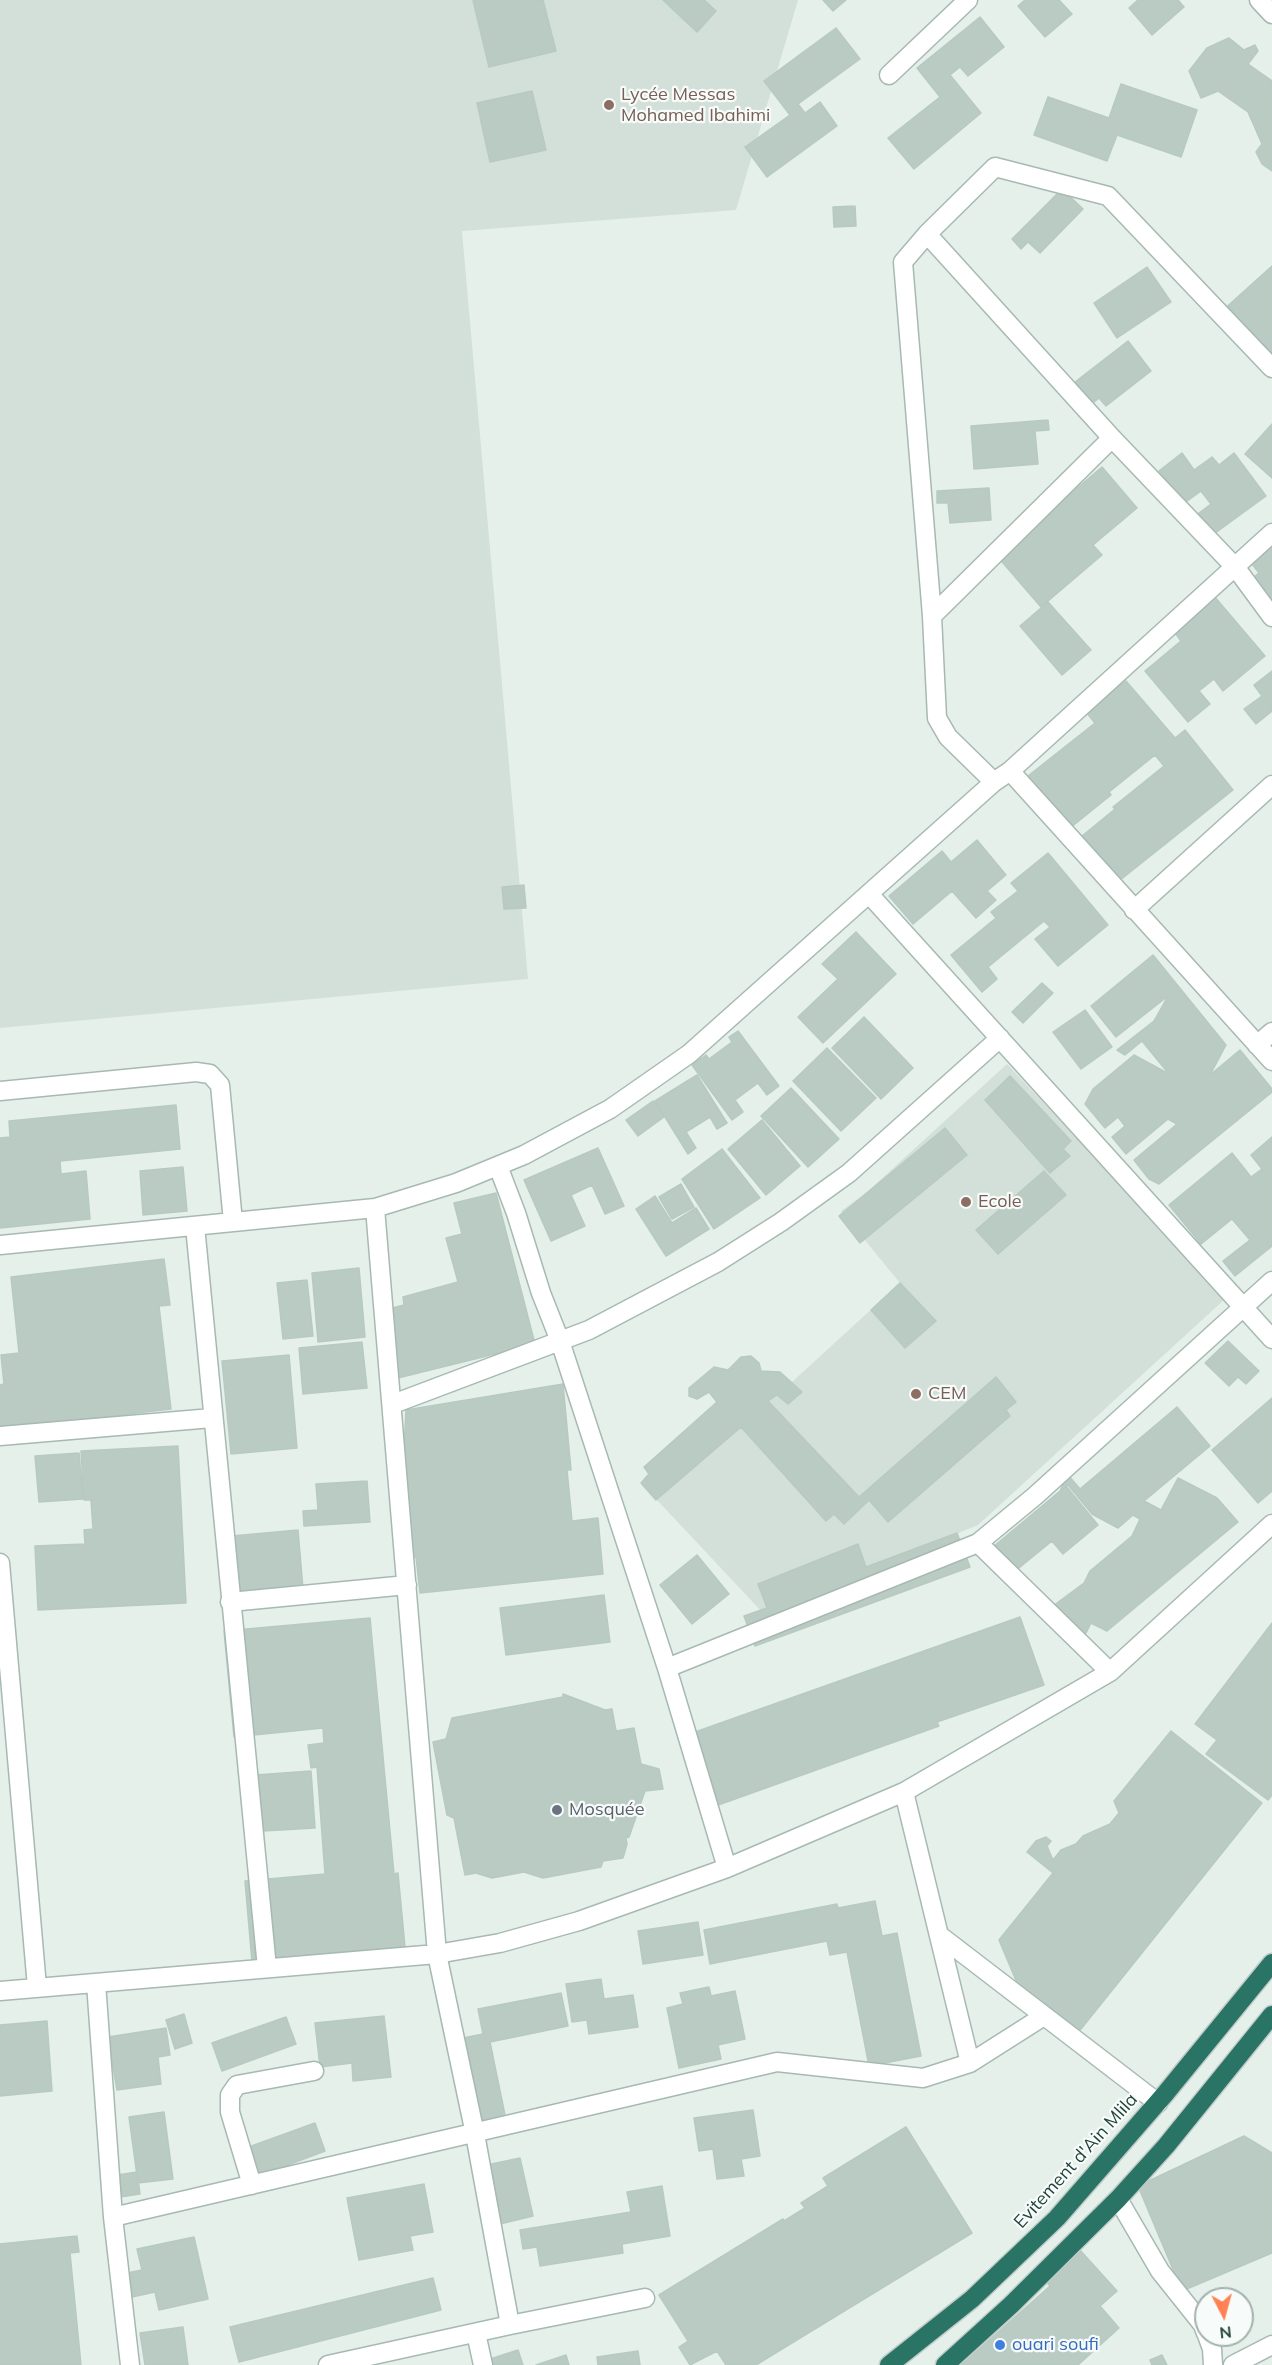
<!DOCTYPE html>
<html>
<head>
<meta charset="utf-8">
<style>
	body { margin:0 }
	#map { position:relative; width:1272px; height:2365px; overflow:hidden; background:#e5f0eb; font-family:Mulish,sans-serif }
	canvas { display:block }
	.north { position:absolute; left:1194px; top:2287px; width:60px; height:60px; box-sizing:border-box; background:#f7fbf9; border:2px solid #a2b2ad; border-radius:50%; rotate:174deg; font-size:16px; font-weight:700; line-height:24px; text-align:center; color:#22443c }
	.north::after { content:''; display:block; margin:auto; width:21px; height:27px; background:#ff8154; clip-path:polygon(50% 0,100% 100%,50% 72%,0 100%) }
</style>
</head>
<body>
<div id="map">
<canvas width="1272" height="2365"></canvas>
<div class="north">N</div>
</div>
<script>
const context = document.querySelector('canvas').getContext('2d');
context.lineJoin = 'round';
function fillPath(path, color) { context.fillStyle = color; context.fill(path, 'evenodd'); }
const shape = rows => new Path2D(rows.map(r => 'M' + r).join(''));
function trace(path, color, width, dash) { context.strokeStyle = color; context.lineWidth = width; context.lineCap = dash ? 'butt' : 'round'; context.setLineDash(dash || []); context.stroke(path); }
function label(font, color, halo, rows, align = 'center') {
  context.font = font + ' Mulish,sans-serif'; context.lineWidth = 4.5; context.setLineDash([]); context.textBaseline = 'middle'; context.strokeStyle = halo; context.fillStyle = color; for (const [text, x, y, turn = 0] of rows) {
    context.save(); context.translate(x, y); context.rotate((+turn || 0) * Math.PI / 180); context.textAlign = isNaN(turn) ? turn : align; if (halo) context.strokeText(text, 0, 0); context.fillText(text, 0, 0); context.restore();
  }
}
fillPath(shape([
	[0,0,798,0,736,210,462,231,528,979,0,1028],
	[1007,1064,1110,1173,1225,1299,978,1525,764,1614,641,1483,649,1474,644,1467,717,1402,709,1392,697,1399,689,1396,689,1388,728,1370,741,1357,751,1356,759,1363,761,1371,780,1372,792,1382,900,1283,841,1211,867,1192]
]), '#d3e0da');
const building = shape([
	[473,0,543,0,556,51,489,67,473,0],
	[663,0,704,0,716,11,697,32,663,0],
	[823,0,846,0,833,11,823,0],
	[1025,0,1059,0,1072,14,1045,37,1018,6,1025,0],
	[1138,0,1178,0,1184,7,1152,35,1129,8,1138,0],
	[980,17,1004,47,968,76,960,67,950,75,981,113,914,169,888,138,940,97,917,68,980,17],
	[836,28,860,59,798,104,805,113,820,102,837,126,767,177,745,147,790,115,764,81,836,28],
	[1229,38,1244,50,1255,45,1258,51,1248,64,1272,81,1272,171,1262,164,1256,152,1262,144,1248,112,1218,91,1201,98,1189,71,1207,48,1229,38],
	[1121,84,1197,110,1181,157,1117,135,1107,161,1034,135,1048,97,1109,118,1121,84],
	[532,91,546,150,490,162,477,103,532,91],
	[1062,189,1083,209,1040,253,1028,242,1021,249,1012,239,1062,189],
	[855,206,856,226,834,227,833,207,855,206],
	[1272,266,1272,357,1221,312,1272,266],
	[1147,267,1171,302,1117,338,1094,303,1147,267],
	[1128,341,1151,371,1106,406,1099,398,1083,411,1066,389,1128,341],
	[1048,420,1049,430,1035,431,1038,464,974,469,971,426,1048,420],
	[1272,424,1272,478,1245,454,1272,424],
	[1182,453,1194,470,1212,457,1219,465,1234,453,1266,496,1207,539,1191,519,1211,504,1201,491,1176,509,1160,487,1168,482,1159,471,1182,453],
	[1102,467,1137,508,1093,545,1102,555,1041,607,997,556,1102,467],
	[989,488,991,520,950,523,948,503,937,503,937,491,989,488],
	[1272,542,1272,610,1250,580,1259,573,1249,560,1272,542],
	[1214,596,1265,656,1223,691,1214,679,1199,691,1210,704,1188,722,1145,671,1181,641,1173,630,1214,596],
	[1048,602,1091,650,1062,675,1020,626,1048,602],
	[1272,671,1272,711,1256,724,1244,709,1262,696,1254,685,1272,671],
	[1126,681,1175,738,1185,730,1233,790,1119,881,1082,836,1115,809,1113,807,1164,766,1155,755,1109,792,1111,795,1070,828,1028,776,1095,723,1086,712,1126,681],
	[977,840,1006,875,987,891,996,900,976,918,952,891,913,924,889,896,942,851,951,862,977,840],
	[1048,853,1108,925,1058,966,1035,939,1050,927,1044,921,988,967,997,979,982,992,951,955,996,918,991,912,1018,891,1011,883,1048,853],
	[524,885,526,908,504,909,502,887,524,885],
	[856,932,896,974,823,1043,798,1017,838,979,822,964,856,932],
	[1153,955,1226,1045,1210,1075,1240,1050,1272,1089,1272,1092,1159,1184,1149,1179,1134,1160,1177,1124,1168,1119,1126,1154,1112,1137,1125,1126,1118,1117,1105,1128,1085,1104,1093,1089,1134,1055,1169,1074,1142,1041,1125,1055,1117,1050,1154,1021,1168,996,1116,1037,1091,1006,1153,955],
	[1042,983,1053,993,1023,1023,1012,1012,1042,983],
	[1085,1010,1112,1047,1081,1069,1053,1032,1085,1010],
	[864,1017,913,1068,881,1099,832,1048,864,1017],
	[738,1031,779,1086,767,1095,758,1083,735,1100,743,1112,732,1120,692,1065,706,1055,709,1059,732,1042,729,1037,738,1031],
	[827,1048,876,1098,841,1131,793,1081,827,1048],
	[697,1075,727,1123,717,1129,710,1117,686,1132,696,1148,688,1154,655,1101,697,1075],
	[1010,1076,1071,1141,1063,1149,1070,1156,1050,1173,985,1100,1010,1076],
	[791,1088,839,1139,808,1167,761,1116,791,1088],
	[653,1101,664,1117,638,1136,626,1120,653,1101],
	[176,1105,180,1149,60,1161,61,1174,86,1171,90,1219,0,1228,0,1138,10,1137,9,1121,176,1105],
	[762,1120,800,1166,766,1195,728,1149,762,1120],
	[945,1128,967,1155,860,1243,839,1216,945,1128],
	[1272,1137,1272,1246,1235,1276,1223,1261,1250,1240,1232,1219,1201,1244,1169,1205,1232,1153,1251,1177,1262,1169,1251,1155,1272,1137],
	[598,1148,624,1206,605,1214,592,1185,571,1195,585,1226,551,1241,524,1180,598,1148],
	[722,1149,760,1198,714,1229,682,1179,722,1149],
	[183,1167,187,1211,143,1215,140,1171,183,1167],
	[1044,1171,1066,1195,998,1254,976,1230,1044,1171],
	[681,1184,694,1207,672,1219,659,1197,681,1184],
	[496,1193,535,1344,394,1379,377,1312,404,1305,403,1297,458,1282,446,1238,462,1234,454,1203,496,1193],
	[655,1196,672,1223,696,1208,709,1229,666,1256,636,1209,655,1196],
	[164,1259,170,1305,159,1306,171,1409,26,1426,0,1432,0,1385,4,1384,1,1355,19,1353,11,1277,164,1259],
	[359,1268,365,1337,318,1342,312,1273,359,1268],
	[307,1280,313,1336,283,1339,277,1283,307,1280],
	[900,1283,936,1321,905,1348,871,1310,900,1283],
	[1228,1341,1259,1371,1246,1384,1238,1377,1229,1386,1205,1363,1228,1341],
	[362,1342,367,1388,303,1394,299,1348,362,1342],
	[289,1355,297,1448,231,1454,222,1361,289,1355],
	[751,1356,759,1363,761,1371,780,1372,802,1392,788,1404,777,1395,768,1401,859,1497,996,1377,1016,1402,1006,1410,1010,1416,888,1522,869,1500,844,1524,834,1514,826,1521,741,1427,656,1500,641,1483,649,1474,644,1467,717,1402,709,1392,697,1399,689,1396,689,1388,714,1367,728,1370,741,1357,751,1356],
	[563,1384,571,1470,567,1470,572,1521,598,1518,603,1574,420,1593,416,1557,408,1557,407,1465,403,1465,406,1410,563,1384],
	[1272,1398,1272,1491,1258,1503,1212,1450,1272,1398],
	[1177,1407,1210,1446,1144,1501,1161,1510,1178,1478,1217,1498,1238,1522,1107,1631,1091,1623,1086,1633,1077,1641,1053,1606,1084,1583,1090,1571,1132,1536,1140,1519,1133,1515,1118,1528,1092,1514,1068,1485,1059,1493,1068,1475,1080,1489,1177,1407],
	[178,1446,186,1603,38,1610,35,1546,85,1544,84,1530,93,1529,91,1500,84,1500,81,1451,178,1446],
	[79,1453,83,1499,39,1502,35,1456,79,1453],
	[367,1481,370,1522,304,1526,303,1511,318,1510,316,1484,367,1481],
	[1066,1486,1098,1525,1063,1554,1052,1541,1014,1572,993,1547,1066,1486],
	[298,1530,303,1589,226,1596,221,1537,298,1530],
	[957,1533,970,1567,755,1646,744,1616,767,1608,758,1584,858,1544,866,1567,957,1533],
	[697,1555,729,1594,692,1624,660,1585,697,1555],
	[604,1595,610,1642,506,1655,500,1608,604,1595],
	[1020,1617,1044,1685,937,1722,939,1726,707,1809,681,1737,1020,1617],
	[370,1618,394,1874,398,1873,405,1947,252,1962,245,1881,325,1874,317,1767,311,1768,308,1745,324,1743,323,1728,234,1737,224,1631,370,1618],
	[1272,1623,1272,1795,1268,1800,1206,1754,1217,1740,1195,1724,1272,1623],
	[563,1694,605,1710,612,1709,616,1731,634,1728,641,1764,659,1769,663,1789,645,1791,629,1837,626,1838,627,1844,623,1858,603,1861,601,1867,543,1878,524,1872,492,1878,476,1873,465,1875,454,1818,447,1815,433,1742,446,1739,452,1718,563,1697,563,1694],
	[1171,1731,1262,1803,1081,2029,1062,2037,1028,2009,999,1940,1053,1873,1027,1852,1036,1841,1046,1837,1051,1841,1047,1846,1053,1860,1061,1850,1076,1844,1083,1836,1110,1824,1119,1813,1114,1801,1171,1731],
	[311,1771,315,1828,246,1832,242,1776,311,1771],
	[875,1901,882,1936,897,1933,921,2056,869,2066,847,1952,830,1955,827,1941,710,1964,704,1930,837,1904,838,1908,875,1901],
	[698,1922,703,1955,643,1964,638,1931,698,1922],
	[601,1979,604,1999,633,1995,638,2027,589,2034,587,2020,572,2022,566,1984,601,1979],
	[709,1987,711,1996,735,1991,745,2039,718,2045,721,2059,679,2068,667,2008,683,2004,680,1993,709,1987],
	[561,1993,568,2026,490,2042,506,2120,470,2127,453,2040,483,2034,478,2009,561,1993],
	[184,2014,192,2043,175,2049,166,2020,184,2014],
	[384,2016,391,2077,353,2081,352,2063,320,2067,315,2023,384,2016],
	[286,2017,296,2044,222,2071,212,2043,286,2017],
	[47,2021,52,2091,0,2096,0,2025,47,2021],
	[166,2028,170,2055,158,2057,161,2084,117,2090,108,2037,166,2028],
	[753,2110,760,2156,741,2159,744,2176,717,2179,713,2149,699,2151,694,2118,753,2110],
	[164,2112,173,2179,138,2183,129,2117,164,2112],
	[315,2123,325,2151,256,2177,246,2148,315,2123],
	[906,2127,972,2233,756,2365,726,2365,717,2351,690,2365,679,2347,688,2341,659,2295,783,2219,784,2221,805,2208,801,2203,828,2186,823,2178,906,2127],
	[1244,2136,1272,2153,1272,2253,1182,2291,1138,2186,1244,2136],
	[520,2158,533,2216,496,2225,482,2166,520,2158],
	[137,2172,140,2194,120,2197,117,2175,137,2172],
	[424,2184,433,2232,410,2236,413,2250,359,2260,347,2198,424,2184],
	[662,2186,670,2236,622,2244,623,2253,540,2266,537,2247,523,2249,520,2230,631,2212,627,2192,662,2186],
	[77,2236,79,2252,70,2253,81,2365,0,2365,0,2244,77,2236],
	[194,2237,208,2299,159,2310,155,2292,132,2297,127,2273,142,2270,137,2249,194,2237],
	[1070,2239,1117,2291,1100,2306,1119,2328,1078,2365,961,2365,1050,2286,1035,2270,1070,2239],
	[433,2278,441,2310,239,2362,230,2327,433,2278],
	[183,2327,188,2365,145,2365,140,2333,183,2327],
	[518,2350,523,2365,479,2365,478,2363,518,2350],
	[638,2351,640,2365,598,2365,597,2357,638,2351],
	[566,2355,569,2365,536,2365,566,2355],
	[1162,2355,1167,2365,1152,2365,1150,2360,1162,2355]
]);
fillPath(building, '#bacbc4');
trace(building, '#b7cac2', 1.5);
const minor = shape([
	[1259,0,1272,14],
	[889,75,968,0],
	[927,234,1112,438,1236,568,1272,617],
	[932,616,1112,438],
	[1010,771,1272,1061],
	[994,782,948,737,937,718,932,616,903,262,927,234,995,167,1108,196,1272,368],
	[869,894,1272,1339],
	[1134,910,1272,785],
	[1257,1045,1272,1032],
	[0,1091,196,1072,210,1074,220,1085,233,1222],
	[498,1166,516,1213,541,1293,560,1341,667,1668,727,1868],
	[375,1208,437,1954,475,2134,510,2325],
	[195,1226,267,1968],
	[0,1245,375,1208,456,1183,524,1155,610,1109,689,1054,994,782,1010,771,1272,533],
	[393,1404,589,1330,718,1262,781,1222,849,1173,1000,1038],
	[0,1436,212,1418],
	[978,1543,1035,1496,1272,1281],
	[0,1563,37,1987],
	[230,1602,407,1585],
	[667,1668,978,1543,1110,1672],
	[904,1792,970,2063],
	[939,1935,1158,2103],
	[96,1983,113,2217,130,2365],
	[0,1991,437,1954,500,1943,579,1921,727,1868,904,1792,1110,1672,1272,1524],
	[252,2185,230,2112,230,2095,237,2085,314,2071],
	[1118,2199,1160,2271,1203,2325,1206,2333],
	[113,2217,777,2062,923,2078,970,2063,1044,2016],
	[476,2333,483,2365],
	[1207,2335,1212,2349,1213,2365],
	[328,2365,510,2325,645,2298],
	[1233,2365,1272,2345]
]);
const highway = shape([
	[889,2365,972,2299,1057,2218,1165,2094,1272,1963],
	[945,2365,1011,2305,1118,2199,1166,2146,1272,2015]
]);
trace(minor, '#a7b9b3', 21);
trace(highway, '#c1cbc8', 21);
trace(minor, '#fff', 18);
trace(highway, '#2a7466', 18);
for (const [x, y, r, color] of [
	[609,105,6,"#8d6e63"],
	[966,1202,6,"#8d6e63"],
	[916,1394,6,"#8d6e63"],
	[557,1810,6,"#6b7280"],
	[1000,2345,6,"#3f7fe0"]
]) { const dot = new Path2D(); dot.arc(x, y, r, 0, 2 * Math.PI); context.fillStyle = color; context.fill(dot); trace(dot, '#f7fbf9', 2); }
label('18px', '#785e54', '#f7fbf9', [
	["Lycée Messas",621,95],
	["Mohamed Ibahimi",621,116],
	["Ecole",978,1202],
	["CEM",928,1394]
], 'left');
label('18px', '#5b616d', '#f7fbf9', [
	["Mosquée",569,1810]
], 'left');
label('18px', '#22443c', '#f7fbf9', [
	["Evitement d'Ain Mlila",1076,2161,-48]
]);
label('18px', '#366cbe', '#f7fbf9', [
	["ouari soufi",1012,2345]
], 'left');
</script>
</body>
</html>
